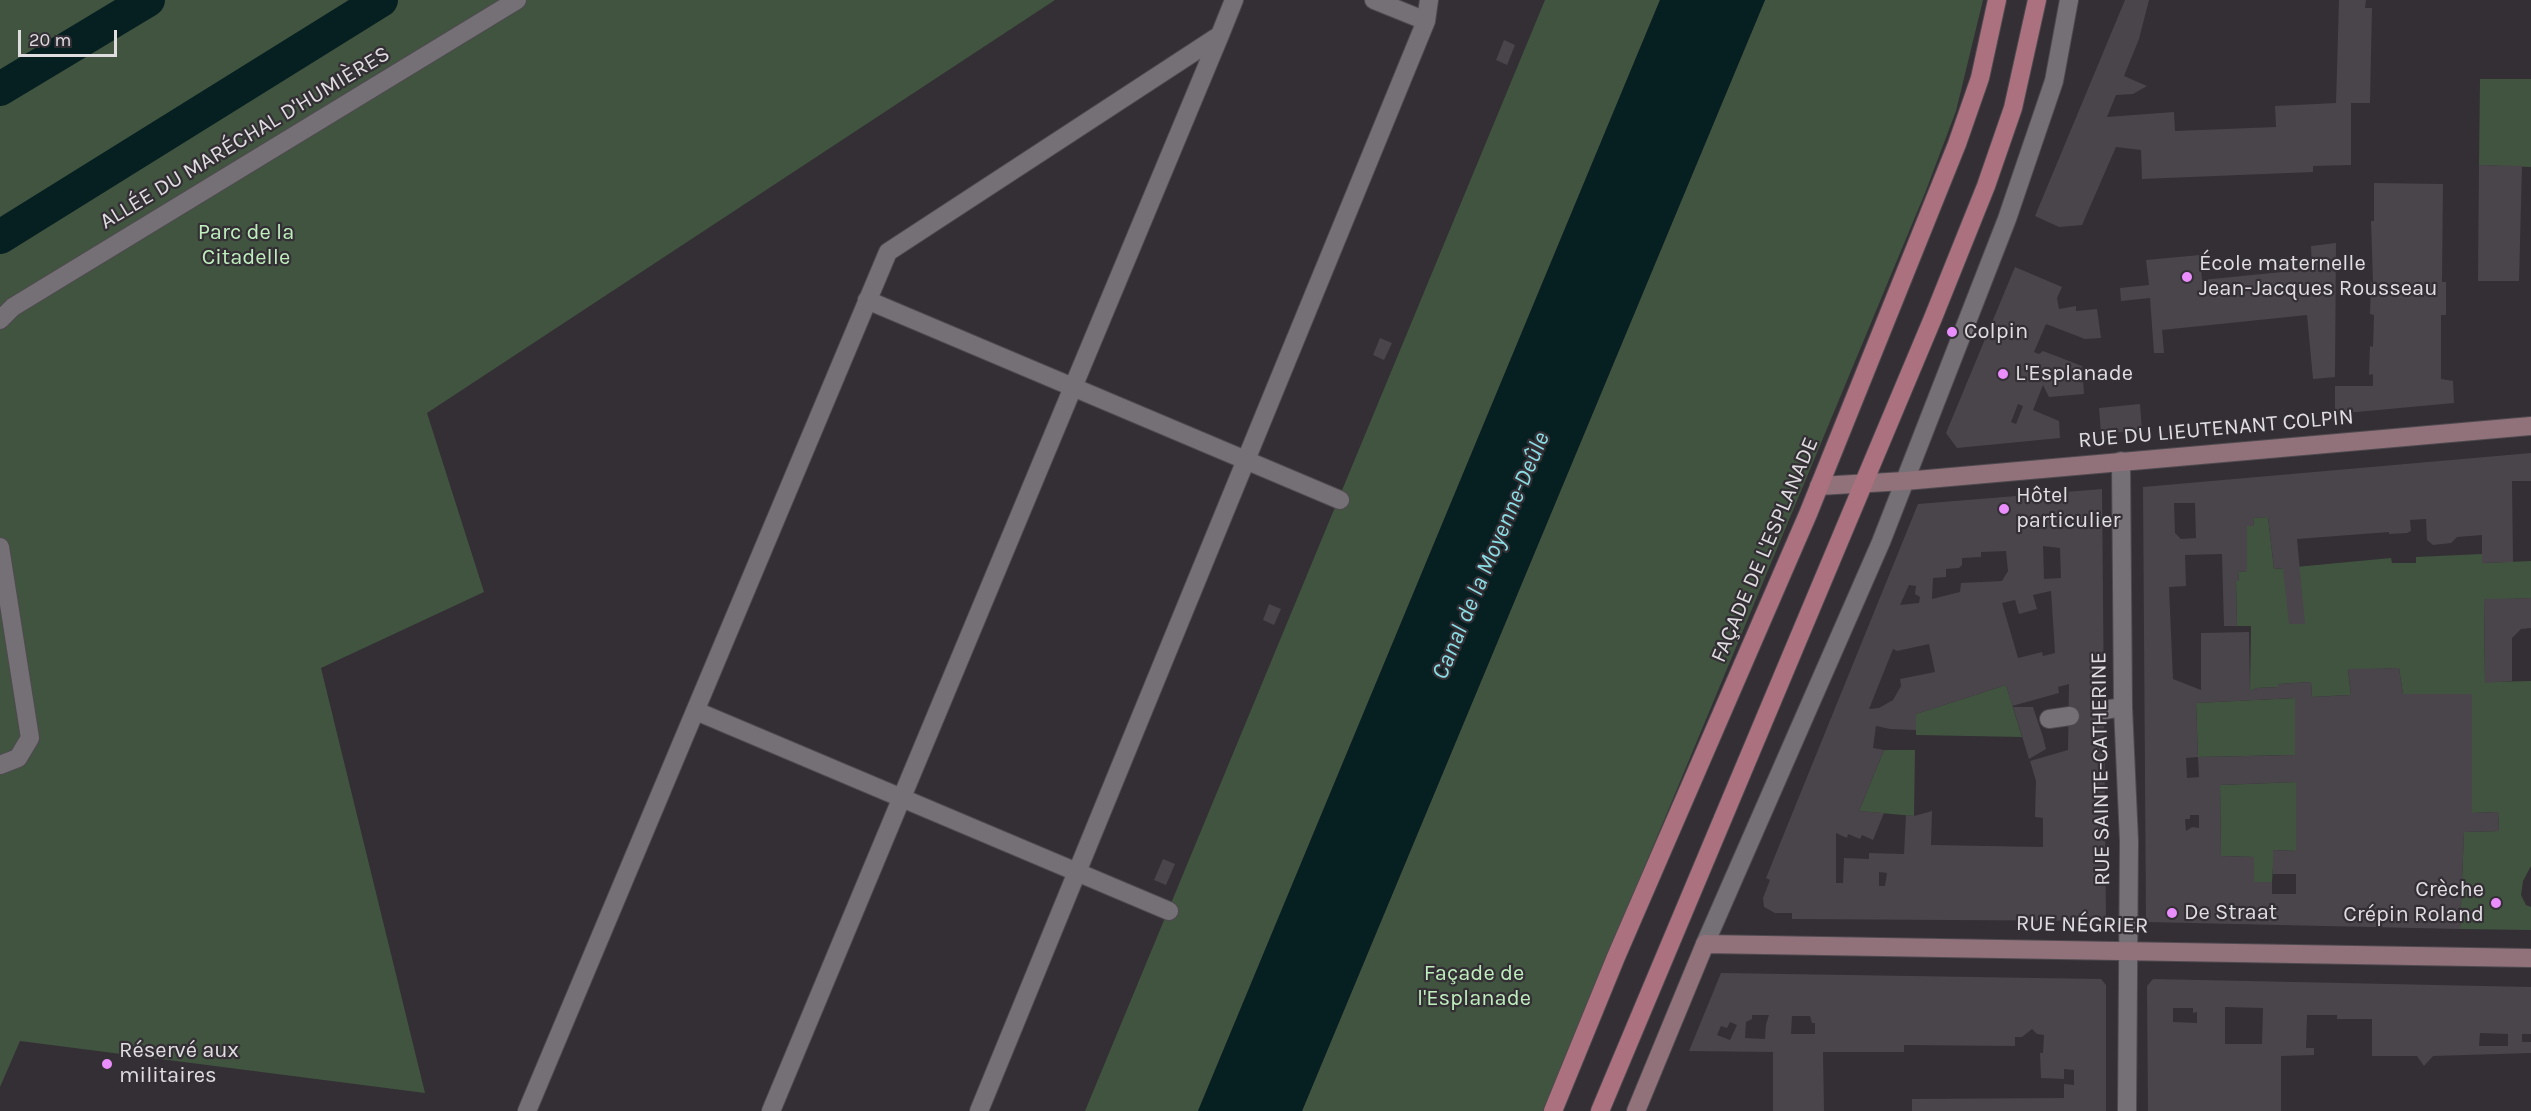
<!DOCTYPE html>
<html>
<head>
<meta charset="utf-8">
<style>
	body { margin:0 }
	#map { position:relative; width:2531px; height:1111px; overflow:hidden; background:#332f35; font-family:Karla,sans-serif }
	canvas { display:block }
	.scale { position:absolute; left:18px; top:30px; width:99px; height:27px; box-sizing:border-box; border:3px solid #e0dde1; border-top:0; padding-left:8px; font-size:18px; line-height:21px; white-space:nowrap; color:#e0dde1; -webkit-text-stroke:4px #332f35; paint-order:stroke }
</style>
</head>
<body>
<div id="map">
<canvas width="2531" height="1111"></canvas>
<div class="scale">20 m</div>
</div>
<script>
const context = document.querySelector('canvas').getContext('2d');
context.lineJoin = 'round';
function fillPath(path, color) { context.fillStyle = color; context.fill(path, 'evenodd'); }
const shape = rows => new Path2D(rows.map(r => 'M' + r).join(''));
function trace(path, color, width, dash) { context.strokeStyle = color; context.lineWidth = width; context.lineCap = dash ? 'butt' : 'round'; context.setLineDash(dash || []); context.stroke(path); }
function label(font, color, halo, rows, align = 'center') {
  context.font = font + ' Karla,sans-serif'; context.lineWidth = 4.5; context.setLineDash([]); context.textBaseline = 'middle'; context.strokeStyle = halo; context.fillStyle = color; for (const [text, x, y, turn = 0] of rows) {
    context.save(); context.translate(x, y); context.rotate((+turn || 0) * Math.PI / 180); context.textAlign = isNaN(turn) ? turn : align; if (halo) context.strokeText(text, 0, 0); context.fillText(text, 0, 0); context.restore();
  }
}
fillPath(shape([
	[0,0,1055,0,427,413,484,592,321,668,425,1093,20,1041,0,1087],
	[1545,0,1660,0,1198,1111,1085,1111],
	[1765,0,1983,0,1956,111,1925,193,1846,383,1543,1111,1302,1111],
	[2480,79,2531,79,2531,167,2479,165],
	[2268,517,2274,569,2391,558,2392,563,2416,563,2416,557,2482,554,2483,563,2531,561,2531,598,2484,600,2485,682,2531,681,2531,866,2523,881,2521,895,2526,905,2531,907,2531,930,2460,929,2464,832,2499,831,2498,812,2472,813,2472,694,2403,694,2399,668,2348,670,2351,695,2312,697,2311,682,2278,684,2278,687,2257,688,2250,691,2251,626,2237,626,2236,581,2239,581,2238,572,2247,571,2247,526,2254,526,2253,518],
	[2006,685,2022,737,1916,735,1916,714],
	[2295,698,2295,755,2198,757,2196,703],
	[1884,750,1915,750,1914,816,1859,811],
	[2296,782,2296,851,2274,850,2272,882,2254,882,2254,857,2221,856,2220,785]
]), '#415440');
fillPath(shape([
	[1660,0,1765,0,1302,1111,1198,1111]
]), '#062022');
trace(shape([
	[0,89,148,0],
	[0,237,381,0]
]), '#062022', 34);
fillPath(shape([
	[2125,0,2149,0,2139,39,2124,76,2147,86,2133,94,2116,95,2107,117,2174,112,2175,131,2276,127,2275,106,2336,103,2339,0,2366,0,2365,8,2372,8,2370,103,2351,103,2351,165,2313,166,2313,172,2142,179,2141,150,2116,147,2082,225,2059,227,2035,216],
	[1504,40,1515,45,1507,65,1496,60],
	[2479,165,2522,166,2519,281,2478,281],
	[2374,183,2443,184,2442,282,2446,282,2446,315,2441,315,2441,379,2453,381,2454,403,2335,414,2335,386,2373,386,2373,374,2369,375,2370,346,2373,347,2374,315,2370,314,2371,282,2373,282,2371,221,2374,221],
	[2336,243,2335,377,2313,379,2307,315,2162,330,2164,353,2154,353,2150,298,2121,301,2120,288,2149,285,2146,260,2200,255,2202,280,2312,269,2311,246],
	[2015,267,2062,287,2057,298,2059,309,2076,306,2076,311,2097,309,2101,338,2085,339,2046,324,2034,352,2039,354,2043,351,2082,366,2084,394,2049,397,2043,385,2033,410,2059,421,2060,438,1957,448,1946,433],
	[2018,404,2023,406,2016,424,2011,422],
	[1380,338,1392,343,1384,360,1373,355],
	[2140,404,2142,430,2101,434,2099,408],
	[2531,453,2531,481,2512,481,2513,562,2482,563,2482,535,2457,537,2451,543,2433,545,2427,540,2426,519,2410,520,2411,531,2407,533,2389,534,2389,532,2297,539,2305,624,2289,624,2283,568,2274,569,2268,517,2253,518,2254,526,2247,526,2247,571,2238,572,2239,581,2236,581,2237,626,2224,626,2222,554,2185,555,2186,586,2169,587,2173,679,2201,690,2201,633,2249,632,2250,691,2257,688,2278,687,2278,684,2311,682,2312,697,2351,695,2348,669,2399,668,2403,694,2472,694,2472,813,2498,812,2499,831,2464,832,2460,929,2146,922,2143,487],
	[2174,503,2195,503,2196,538,2181,539,2175,533],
	[2295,698,2295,755,2198,757,2199,777,2187,778,2186,758,2198,757,2196,703],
	[2296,782,2296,851,2273,850,2273,874,2296,874,2296,894,2272,894,2272,882,2254,882,2254,857,2221,856,2220,785],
	[2190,815,2199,815,2199,828,2192,827,2186,831,2185,819,2190,819],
	[2102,489,2106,921,1792,919,1792,913,1775,913,1764,907,1763,898,1770,880,1766,878,1918,504],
	[2043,546,2060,548,2061,578,2044,579],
	[2006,551,2008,571,2002,581,1961,583,1960,592,1932,599,1933,578,1946,577,1946,569,1959,568,1962,565,1962,558,1981,557,1981,552],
	[1909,585,1916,586,1915,594,1920,597,1919,603,1900,605],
	[2051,591,2055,653,2043,656,2042,652,2018,658,2002,603,2015,600,2019,614,2037,609,2033,595],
	[1929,644,1935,672,1900,679,1901,686,1893,700,1879,708,1869,709,1893,649,1897,651],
	[2069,684,2068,750,2030,761,2036,781,2035,817,2043,818,2043,847,1931,845,1932,811,1914,816,1906,815,1904,854,1869,853,1869,859,1844,858,1843,883,1836,883,1836,833,1847,838,1848,834,1860,839,1862,835,1873,840,1884,813,1859,811,1884,750,1873,748,1876,726,1890,729,1916,730,1916,714,2006,685,2012,706,2059,693,2058,687],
	[1879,872,1887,873,1885,886,1879,886],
	[2531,598,2531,628,2521,629,2512,638,2512,681,2485,683,2484,599],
	[1269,604,1281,609,1274,625,1263,620],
	[2013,707,2033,707,2043,737,2046,749,2029,759],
	[1163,859,1175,864,1166,885,1154,880],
	[1721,973,2101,979,2106,985,2106,1111,1912,1111,1912,1099,2064,1098,2064,1084,2074,1085,2074,1070,2064,1069,2064,1079,2041,1078,2040,1053,2043,1053,2044,1035,2037,1034,2032,1029,2022,1037,2015,1037,2015,1046,1904,1045,1904,1052,1823,1052,1824,1111,1773,1111,1773,1052,1689,1051],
	[1752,1015,1769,1015,1766,1024,1765,1039,1745,1038,1746,1022,1752,1019],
	[1792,1016,1810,1016,1812,1023,1815,1023,1815,1034,1791,1034],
	[1730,1022,1737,1025,1730,1040,1717,1035,1721,1026,1727,1028],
	[2153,979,2531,987,2531,1034,2522,1034,2522,1042,2531,1042,2531,1053,2433,1056,2424,1066,2417,1056,2372,1056,2372,1019,2337,1019,2337,1015,2307,1015,2306,1048,2314,1048,2314,1055,2281,1056,2281,1111,2148,1111,2147,986],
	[2225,1007,2263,1008,2262,1044,2225,1044],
	[2173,1008,2193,1008,2193,1013,2197,1012,2197,1023,2173,1022],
	[2480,1033,2508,1034,2508,1046,2479,1046]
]), '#4a454b');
const lane = shape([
	[2104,710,2123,707],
	[2049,719,2070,716]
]);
const street = shape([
	[1374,0,1426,21],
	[867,300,1340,500],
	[0,320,13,307,517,0],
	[2121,461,2123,707,2129,841,2127,1111],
	[0,547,30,738,18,758,0,765],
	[696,711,1169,911],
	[1705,944,1881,542,2007,219,2054,81,2069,0],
	[527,1111,888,252,1220,35,1234,0],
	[771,1111,1220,35],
	[979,1111,1426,21,1429,0]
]);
const secondary = shape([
	[1819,486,1905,481,2531,426],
	[1636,1111,1705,944,2531,958]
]);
const primary = shape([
	[1553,1111,1616,957,1808,514,1957,144,1980,78,1997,0],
	[1600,1111,1933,318,1986,186,2013,108,2037,0]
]);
trace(lane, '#4e4a4f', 20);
trace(street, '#4e4a4f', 20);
trace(secondary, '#4e4a4f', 20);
trace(primary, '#4e4a4f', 20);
trace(lane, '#757076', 18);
trace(street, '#757076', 18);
trace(secondary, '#91717a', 18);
trace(primary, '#ac717e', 18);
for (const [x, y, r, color] of [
	[2187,277,6,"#ea8dfd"],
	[1952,332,6,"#ea8dfd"],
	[2003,374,6,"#ea8dfd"],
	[2004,509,6,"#ea8dfd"],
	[2496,903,6,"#ea8dfd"],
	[2172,913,6,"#ea8dfd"],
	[107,1064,6,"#ea8dfd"]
]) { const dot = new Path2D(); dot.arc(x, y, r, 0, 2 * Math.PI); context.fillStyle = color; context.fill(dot); trace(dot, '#332f35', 2); }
label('22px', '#e0dde1', '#332f35', [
	["ALLÉE DU MARÉCHAL D'HUMIÈRES",245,138,-31],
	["RUE DU LIEUTENANT COLPIN",2216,429,-5],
	["FAÇADE DE L'ESPLANADE",1765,550,-67],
	["RUE SAINTE-CATHERINE",2101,769,-91],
	["RUE NÉGRIER",2082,925,1]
]);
label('22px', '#beeebc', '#332f35', [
	["Parc de la",246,233],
	["Citadelle",246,258],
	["Façade de",1474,974],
	["l'Esplanade",1474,999]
]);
label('22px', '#e0dde1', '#332f35', [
	["École maternelle",2199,264],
	["Jean-Jacques Rousseau",2199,289],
	["Colpin",1964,332],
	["L'Esplanade",2015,374],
	["Hôtel",2016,496],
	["particulier",2016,521],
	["Crèche",2484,890,"right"],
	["Crépin Roland",2484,915,"right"],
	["De Straat",2184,913],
	["Réservé aux",119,1051],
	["militaires",119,1076]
], 'left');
label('italic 24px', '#89dee5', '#332f35', [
	["Canal de la Moyenne-Deûle",1491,556,-67]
]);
</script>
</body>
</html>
